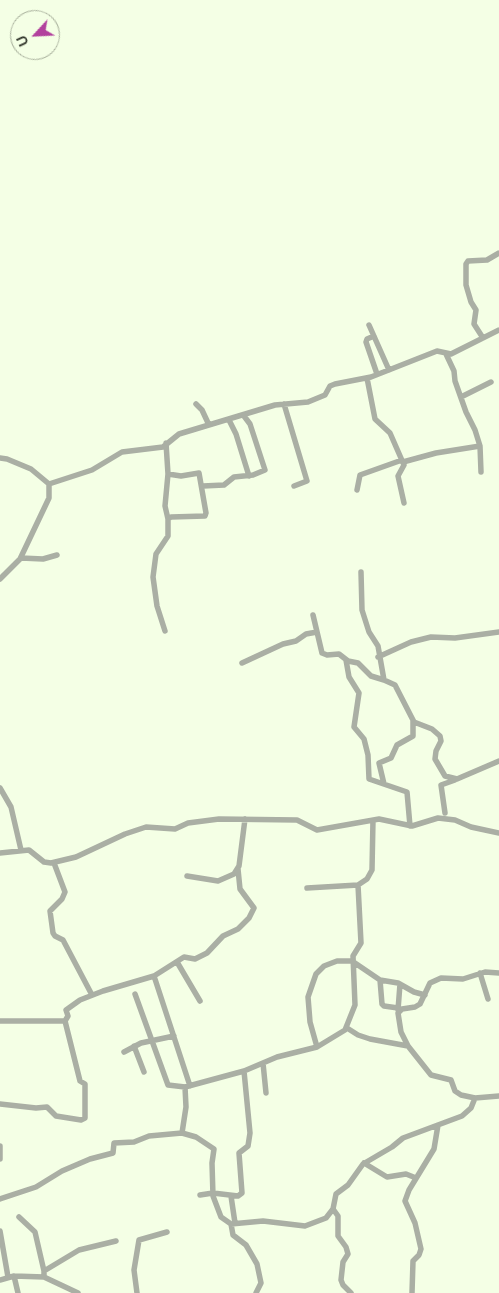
<!DOCTYPE html>
<html>
<head>
<meta charset="utf-8">
<style>
	body { margin:0 }
	#map { position:relative; width:499px; height:1293px; overflow:hidden; background:#f4ffe5; font-family:Lato,sans-serif }
	canvas { display:block }
	.north { position:absolute; left:10px; top:10px; width:50px; height:50px; box-sizing:border-box; background:#f4ffe5; border:1px solid #a6ae9a; border-radius:50%; rotate:245deg; font-size:14px; font-weight:700; line-height:20px; text-align:center; color:#30342a }
	.north::after { content:''; display:block; margin:auto; width:18px; height:22px; background:#b2419d; clip-path:polygon(50% 0,100% 100%,50% 72%,0 100%) }
</style>
</head>
<body>
<div id="map">
<canvas width="499" height="1293"></canvas>
<div class="north">U</div>
</div>
<script>
const context = document.querySelector('canvas').getContext('2d');
context.lineJoin = 'round';
const shape = rows => new Path2D(rows.map(r => 'M' + r).join(''));
function trace(path, color, width, dash) { context.strokeStyle = color; context.lineWidth = width; context.lineCap = dash ? 'butt' : 'round'; context.setLineDash(dash || []); context.stroke(path); }
trace(shape([
	[369,325,389,370],
	[374,336,367,339,366,342,377,374],
	[483,338,474,324,476,310,471,302,466,285,466,264,468,261,487,260,499,253],
	[446,354,454,371,455,381,466,412,475,430,480,446,481,472],
	[367,378,375,419,390,433,404,465,398,476,404,503],
	[461,397,491,382],
	[196,404,202,410,209,425],
	[284,404,307,481,294,486],
	[229,420,236,434,249,476],
	[0,458,7,459,31,469,49,484],
	[403,462,436,453,480,446],
	[203,486,224,485,234,477,253,475,265,470,250,424,244,416],
	[357,490,360,475,402,460],
	[168,519,165,506,168,474],
	[21,558,43,559,57,555],
	[0,579,20,559,49,498,49,484,92,470,122,452,163,447,179,434,275,405,308,402,325,395,330,386,335,384,371,377,437,351,451,354,499,330],
	[313,615,322,653,327,655,339,654,348,661,358,663,371,676,384,680,378,646,369,632,362,610,361,572],
	[165,631,157,606,153,577,156,554,168,536,168,519,171,517,205,516,206,513,199,473,181,476,168,474,166,443],
	[378,657,411,642,431,637,455,638,499,632],
	[346,660,349,677,359,693,354,727,364,739,368,755,369,779,407,792,410,826],
	[242,663,283,644,296,641,306,634,317,632],
	[384,680,395,685,414,722,432,729,440,736,441,741,436,751,435,759,445,776,457,779,499,761],
	[384,784,379,763,391,758,397,745,413,736,413,721],
	[0,788,11,807,21,850],
	[445,813,441,785,455,780],
	[0,853,29,850,44,862,51,863,76,857,125,834,146,827,175,829,188,823,219,819,297,820,317,830,379,819,412,826,438,818,455,820,471,827,499,833],
	[54,863,65,892,62,899,50,911,53,933,55,936,63,940,92,995],
	[187,876,218,881,234,874,239,866,245,819],
	[307,888,358,885,367,879,372,870,373,820],
	[177,962,200,1001],
	[480,973,488,999],
	[154,976,184,957,195,959,207,953,223,936,238,929,249,918,254,908,240,889,238,869],
	[380,980,382,1004,384,1006,398,1008],
	[135,994,168,1085,185,1087],
	[398,1010,400,984],
	[0,1021,65,1021,68,1016,66,1010,80,1000,103,991,154,976,190,1086],
	[347,1028,358,1035,370,1039,408,1046,431,1075,451,1080,455,1091,461,1095,475,1098,499,1096],
	[134,1046,144,1072],
	[408,1046,401,1032,398,1013,402,1009,415,1007,420,1004,430,983,441,978,463,979,485,972,499,973],
	[317,1047,310,1022,308,997,316,974,324,966,337,961,352,961,380,980,398,983,414,992,425,995],
	[124,1052,141,1043,174,1036],
	[263,1063,266,1093],
	[0,1104,36,1108,47,1107,56,1116,81,1120,85,1118,85,1084,80,1081,65,1021],
	[182,1133,196,1137,214,1149,212,1163,213,1196,221,1217,231,1224,233,1235,246,1245,257,1264,261,1283,256,1293],
	[0,1146,0,1159],
	[364,1163,387,1177,406,1174,416,1178],
	[200,1195,213,1193,238,1196,242,1193,239,1153,248,1146,250,1133,244,1071],
	[231,1196,235,1223],
	[0,1199,36,1187,62,1171,90,1159,113,1153,114,1143,134,1142,149,1136,182,1133,186,1107,185,1087,244,1071,277,1057,317,1047,345,1030,355,1005,353,956,361,943,358,885],
	[333,1209,338,1216,338,1236,346,1247,348,1254,343,1262,341,1280,343,1285,351,1293],
	[19,1217,35,1232,44,1271],
	[231,1224,263,1221,305,1226,326,1218,333,1209,336,1194,348,1185,363,1164,392,1147,403,1138,462,1116,471,1108,475,1098],
	[0,1231,8,1277],
	[14,1276,18,1293],
	[44,1277,44,1271,79,1250,116,1241],
	[0,1280,14,1276,44,1277,78,1293],
	[137,1293,134,1270,139,1240,167,1232],
	[412,1293,413,1261,419,1255,421,1249,415,1223,405,1201,409,1190,434,1149,438,1125]
]), '#aaafa4', 5.5);
</script>
</body>
</html>
